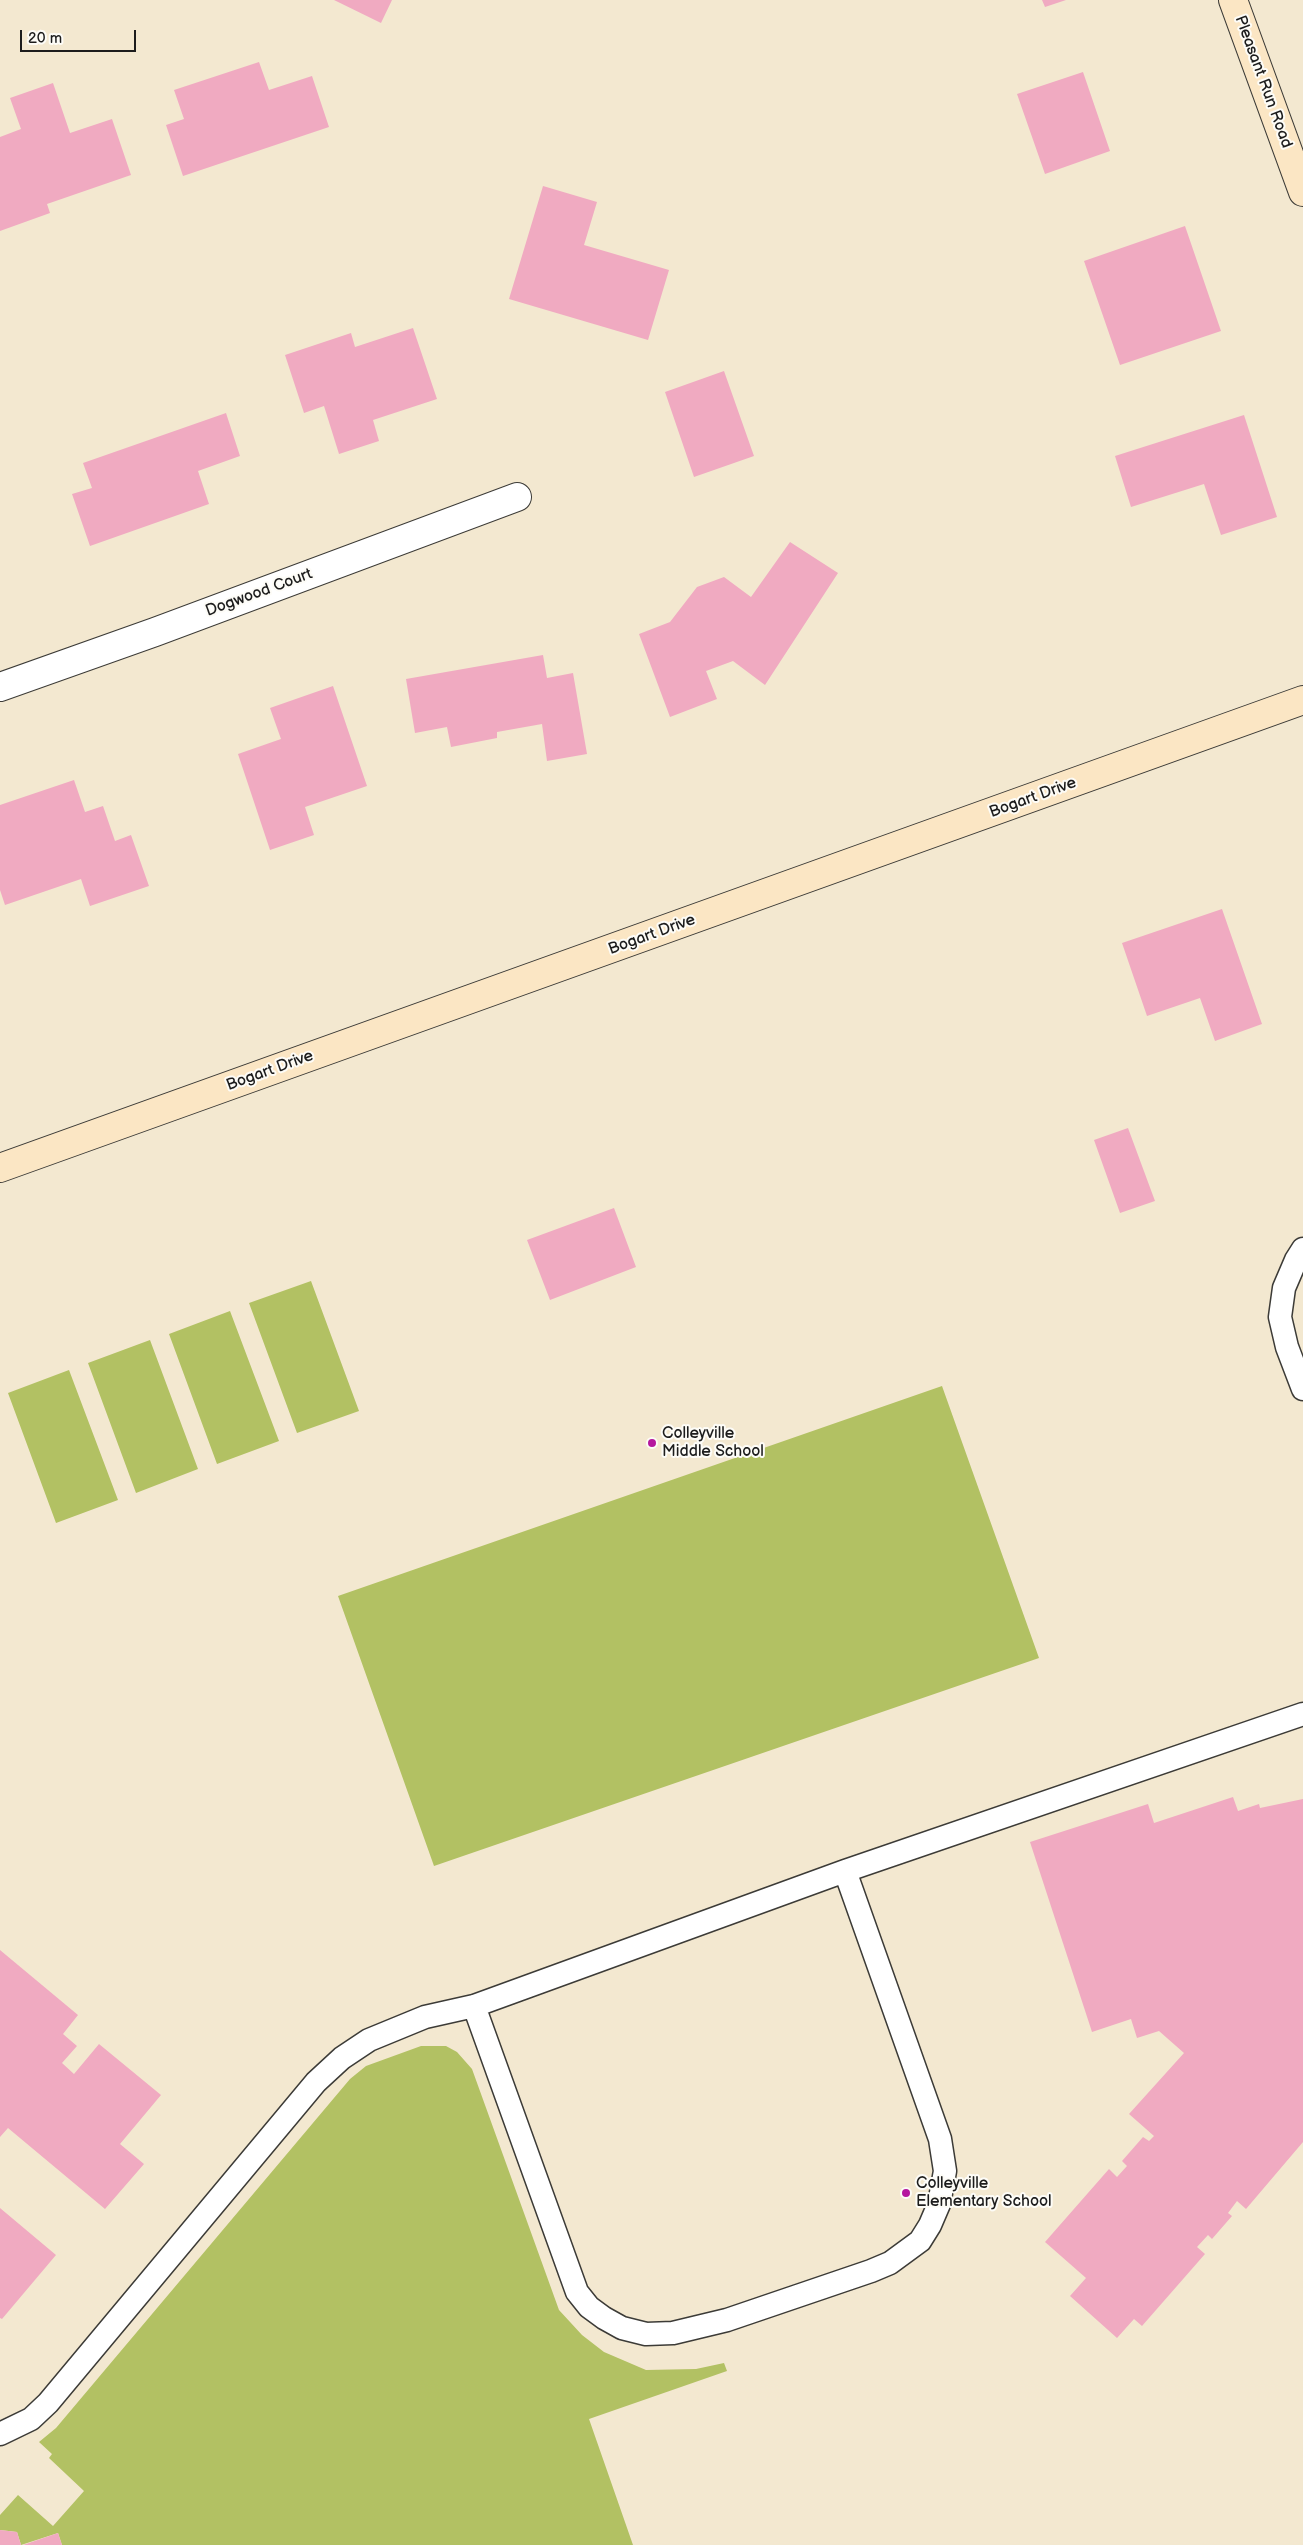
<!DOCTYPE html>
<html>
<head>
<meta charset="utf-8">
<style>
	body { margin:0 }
	#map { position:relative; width:1303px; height:2545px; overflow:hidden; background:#f3e8d0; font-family:"Balsamiq Sans",sans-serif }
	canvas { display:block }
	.scale { position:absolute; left:20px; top:30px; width:116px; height:22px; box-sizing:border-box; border:2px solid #1c1c1c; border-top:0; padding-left:6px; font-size:15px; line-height:18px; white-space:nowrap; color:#1c1c1c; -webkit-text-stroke:4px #fdfcf7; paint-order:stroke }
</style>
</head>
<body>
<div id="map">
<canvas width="1303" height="2545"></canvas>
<div class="scale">20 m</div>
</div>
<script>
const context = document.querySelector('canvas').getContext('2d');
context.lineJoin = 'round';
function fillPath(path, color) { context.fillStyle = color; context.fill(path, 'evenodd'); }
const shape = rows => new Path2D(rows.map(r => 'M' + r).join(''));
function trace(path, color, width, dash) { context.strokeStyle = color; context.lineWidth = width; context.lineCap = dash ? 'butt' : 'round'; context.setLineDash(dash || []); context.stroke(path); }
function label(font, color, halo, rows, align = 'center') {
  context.font = font + ' "Balsamiq Sans",sans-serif'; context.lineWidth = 4; context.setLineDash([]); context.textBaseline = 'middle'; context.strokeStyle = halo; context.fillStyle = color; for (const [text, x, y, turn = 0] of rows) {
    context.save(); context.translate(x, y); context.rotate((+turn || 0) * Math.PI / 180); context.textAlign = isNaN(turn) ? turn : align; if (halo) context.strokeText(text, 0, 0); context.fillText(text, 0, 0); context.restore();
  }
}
fillPath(shape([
	[311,1281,359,1411,297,1433,249,1303],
	[230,1311,279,1441,217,1464,169,1334],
	[150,1340,198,1469,136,1493,88,1363],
	[69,1370,118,1500,56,1523,8,1393],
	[942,1386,1039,1658,434,1866,338,1596],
	[421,2046,446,2046,457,2052,472,2069,559,2310,582,2335,604,2352,646,2370,696,2369,724,2363,727,2371,589,2419,633,2545,62,2545,58,2533,21,2545,17,2532,0,2530,0,2515,18,2495,53,2526,84,2491,49,2458,52,2454,39,2442,56,2428,350,2079,366,2066]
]), '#b2c163');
fillPath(shape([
	[334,0,392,0,381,23],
	[1042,0,1066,0,1045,7],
	[259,62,269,90,312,76,329,127,183,176,166,125,184,119,174,90],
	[1083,72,1110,151,1045,174,1017,94],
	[53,83,70,133,112,119,131,175,47,204,50,213,0,231,0,137,21,129,10,98],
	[543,186,597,202,584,245,669,270,648,340,509,299],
	[1185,226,1221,331,1120,365,1084,261],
	[413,328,437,399,373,420,379,441,339,454,324,406,304,413,285,355,351,333,355,347],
	[724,371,754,456,694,477,665,392],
	[226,413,240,456,198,471,209,504,90,546,72,494,92,488,83,463],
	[1244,415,1277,517,1221,535,1204,484,1131,507,1115,456],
	[790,542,838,573,765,685,733,661,706,671,717,699,670,717,639,634,670,622,697,587,724,577,751,597],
	[543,655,547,678,573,673,587,754,547,761,542,724,497,732,497,738,451,747,447,727,415,733,406,679],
	[333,686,367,786,305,807,314,835,270,850,238,754,281,739,270,708],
	[74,780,85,812,103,806,115,841,131,835,149,886,90,906,81,879,5,905,0,890,0,805],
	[1222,909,1262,1024,1215,1041,1200,998,1147,1016,1122,943],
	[1128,1128,1155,1201,1120,1213,1094,1140],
	[614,1208,636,1267,550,1300,527,1240],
	[1233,1797,1238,1811,1259,1804,1260,1808,1303,1799,1303,2142,1246,2209,1237,2201,1228,2213,1232,2216,1212,2239,1208,2235,1197,2247,1205,2254,1142,2326,1134,2319,1117,2338,1070,2296,1086,2278,1045,2242,1109,2169,1117,2177,1127,2166,1122,2161,1143,2137,1149,2141,1154,2136,1129,2114,1184,2053,1159,2031,1137,2038,1131,2019,1092,2032,1030,1842,1148,1804,1154,1823],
	[0,1950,78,2015,63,2034,77,2046,62,2063,74,2074,99,2044,161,2095,120,2144,144,2164,105,2209,8,2128,0,2137],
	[0,2208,56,2255,2,2319,0,2318],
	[0,2530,17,2532,21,2545,0,2545],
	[58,2533,62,2545,23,2545]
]), '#f0aac1');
const lane = shape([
	[1303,1249,1296,1260,1284,1288,1280,1317,1287,1347,1303,1389],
	[474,2006,577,2292,589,2307,604,2318,622,2328,646,2334,673,2333,727,2320,871,2271,890,2263,920,2241,930,2225,939,2204,945,2171,940,2139,845,1871],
	[0,2434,31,2419,48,2403,316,2082,342,2058,369,2040,425,2017,474,2006,845,1871,1303,1714]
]);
const street = shape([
	[0,687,155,632,517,497]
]);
const secondary = shape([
	[1233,0,1303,192],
	[0,1168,1303,700]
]);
trace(lane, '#3c3b37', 25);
trace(street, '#3c3b37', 30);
trace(secondary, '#3c3b37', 30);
trace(lane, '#fff', 22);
trace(street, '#fff', 28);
trace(secondary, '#fbe6c4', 28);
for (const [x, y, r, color] of [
	[652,1443,5,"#b5179e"],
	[906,2193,5,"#b5179e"]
]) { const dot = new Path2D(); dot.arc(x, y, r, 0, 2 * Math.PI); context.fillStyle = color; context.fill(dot); trace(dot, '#fdfcf7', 2); }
label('16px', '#1c1c1c', '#fdfcf7', [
	["Pleasant Run Road",1263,82,70],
	["Dogwood Court",259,593,-20],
	["Bogart Drive",1033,798,-20],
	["Bogart Drive",652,935,-20],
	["Bogart Drive",270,1071,-20]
]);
label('16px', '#1c1c1c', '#fdfcf7', [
	["Colleyville",662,1434],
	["Middle School",662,1452],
	["Colleyville",916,2184],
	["Elementary School",916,2202]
], 'left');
</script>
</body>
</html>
